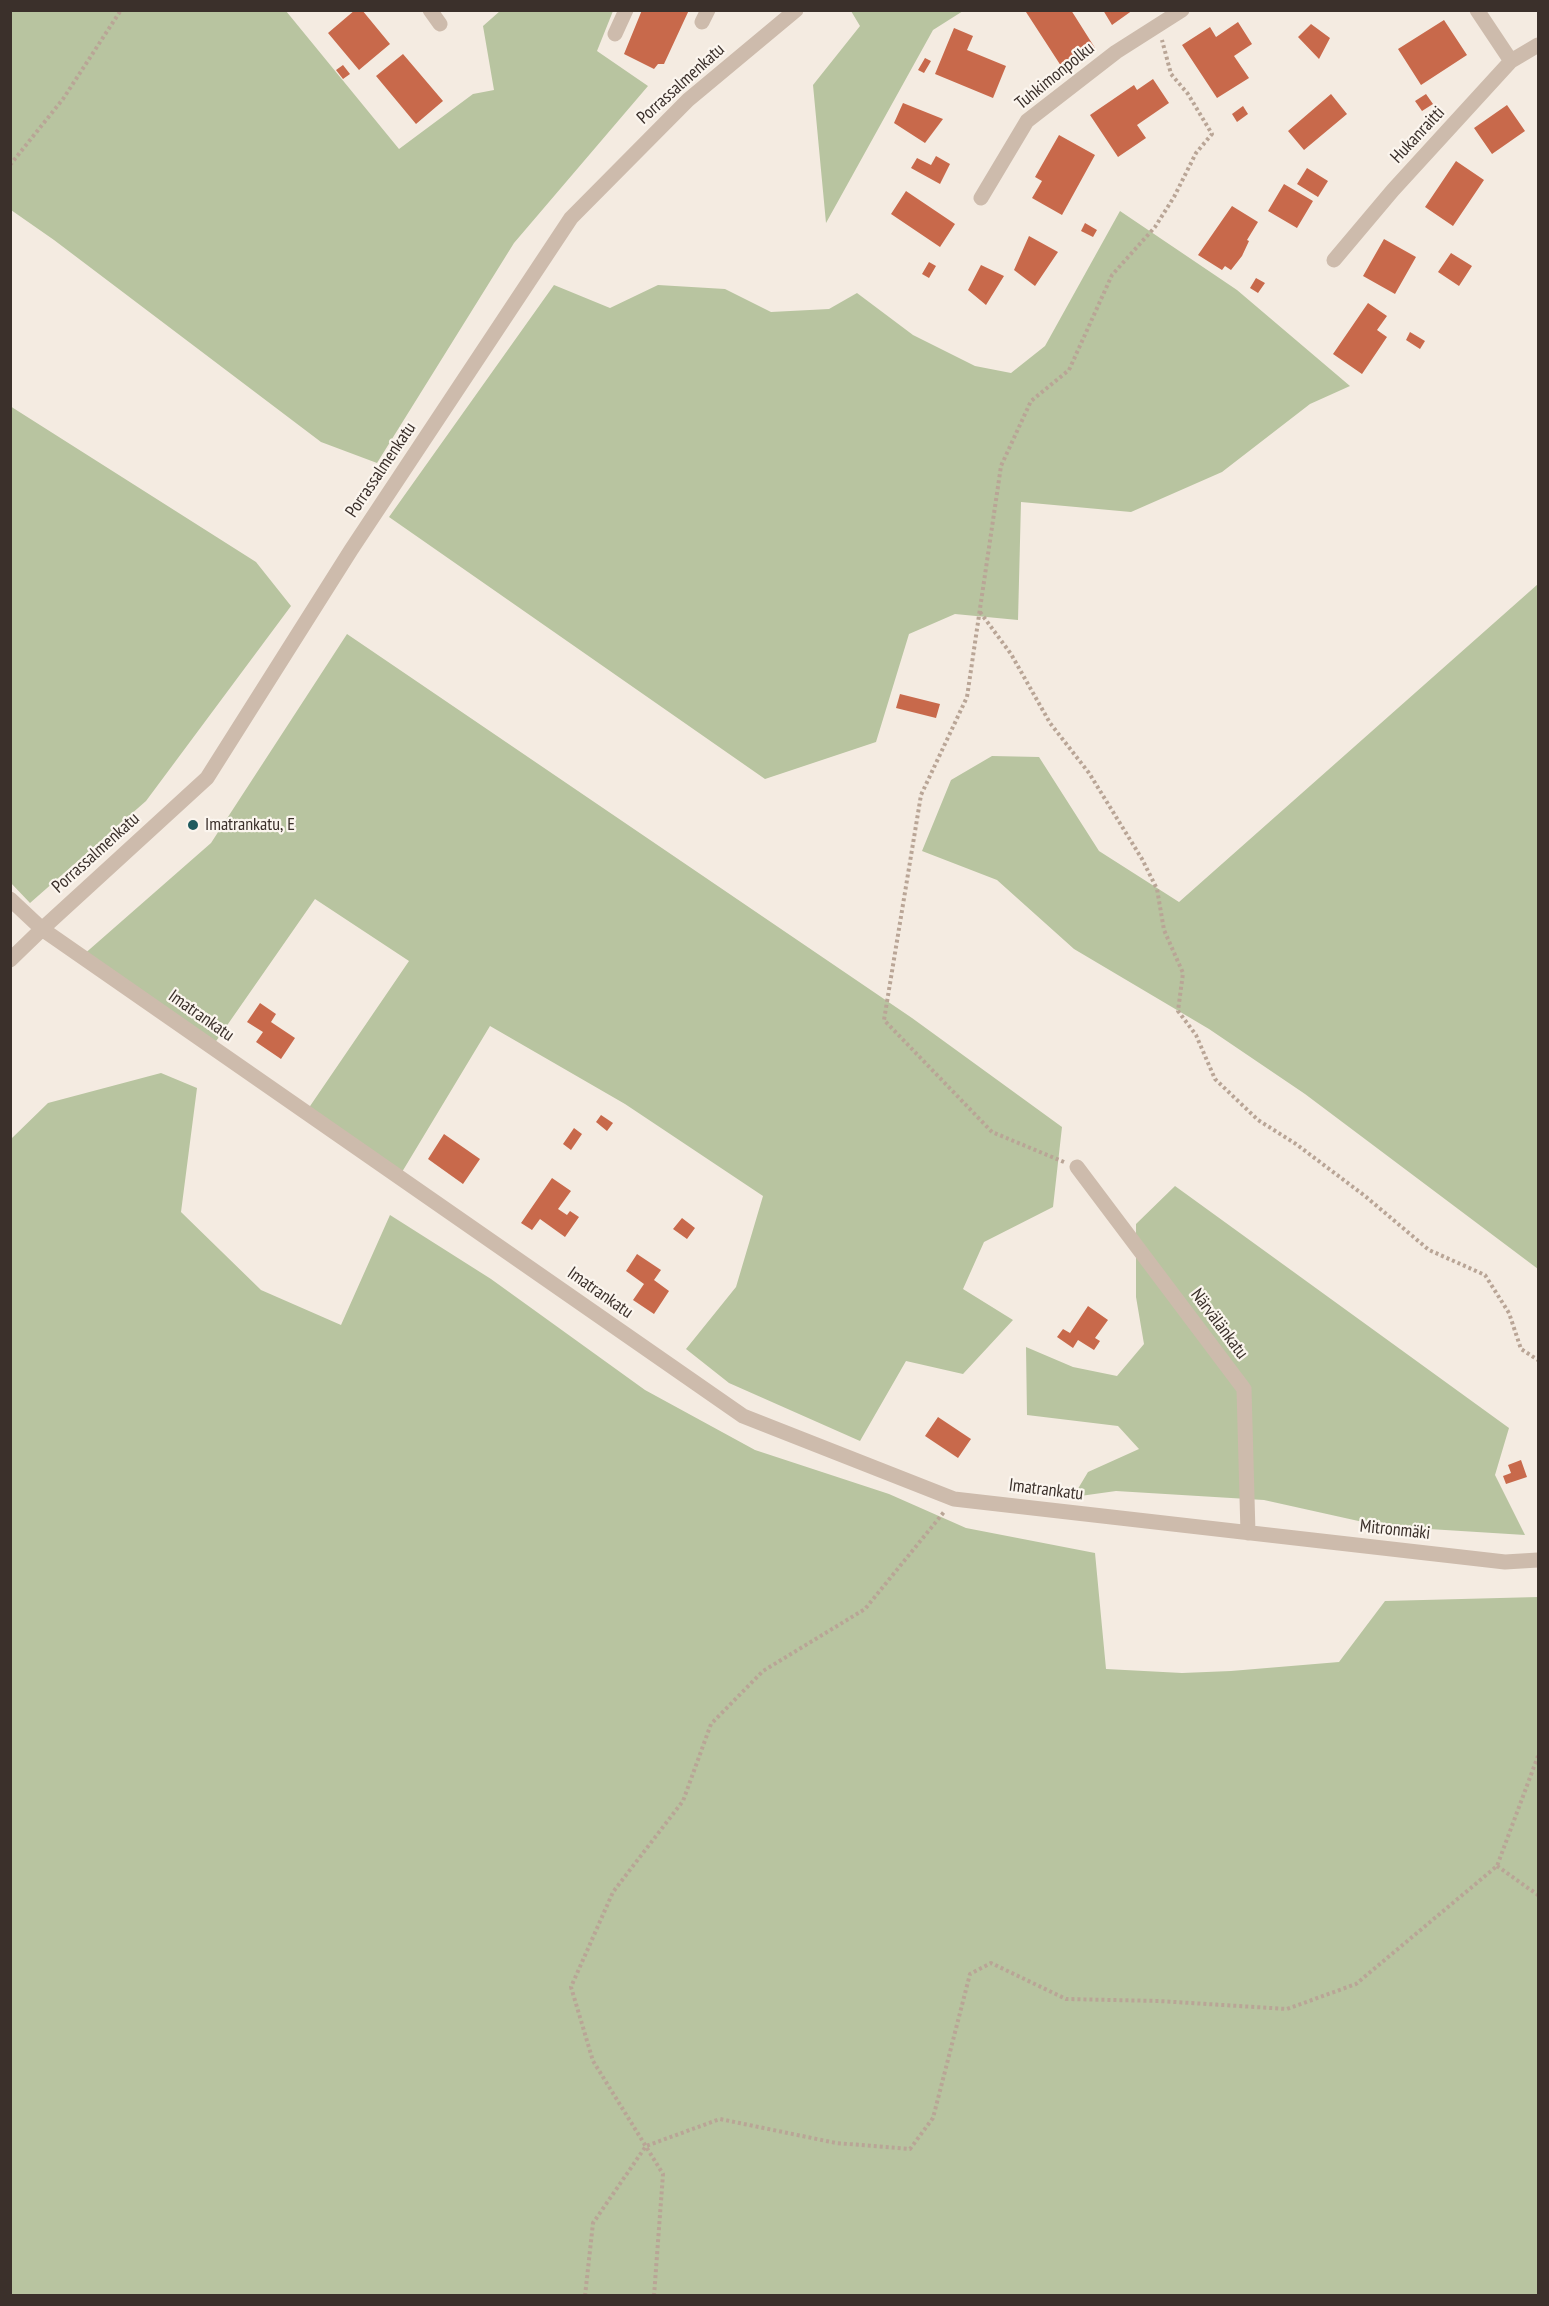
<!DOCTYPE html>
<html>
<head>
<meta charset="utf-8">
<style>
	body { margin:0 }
	#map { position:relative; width:1549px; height:2306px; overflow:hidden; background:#f4ebe1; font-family:"PT Sans Narrow",sans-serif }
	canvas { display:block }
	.frame { position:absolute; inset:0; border:12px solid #3b302b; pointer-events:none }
</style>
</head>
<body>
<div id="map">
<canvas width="1549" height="2306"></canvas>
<div class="frame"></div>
</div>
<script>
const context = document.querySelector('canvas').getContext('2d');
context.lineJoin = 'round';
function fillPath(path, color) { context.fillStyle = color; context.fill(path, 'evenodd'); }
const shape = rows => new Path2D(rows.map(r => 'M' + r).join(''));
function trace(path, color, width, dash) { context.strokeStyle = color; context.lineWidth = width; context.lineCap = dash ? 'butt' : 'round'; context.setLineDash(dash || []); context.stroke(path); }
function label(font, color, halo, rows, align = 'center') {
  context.font = font + ' "PT Sans Narrow",sans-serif'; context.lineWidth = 4.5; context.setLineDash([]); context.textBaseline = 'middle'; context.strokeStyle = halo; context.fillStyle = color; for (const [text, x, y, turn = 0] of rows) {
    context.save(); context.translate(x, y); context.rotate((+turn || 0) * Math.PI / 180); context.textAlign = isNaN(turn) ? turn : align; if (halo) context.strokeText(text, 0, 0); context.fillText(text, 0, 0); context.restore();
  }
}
fillPath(shape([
	[10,11,286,11,399,149,473,94,494,90,483,26,500,11,613,11,597,51,648,86,514,243,377,463,321,442,54,240,11,210],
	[851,11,963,11,933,30,826,223,813,85,860,26],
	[1120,211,1237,290,1350,386,1310,404,1222,472,1131,512,1021,502,1018,620,955,614,909,634,876,742,765,779,389,517,554,285,610,308,658,285,725,289,771,312,829,309,857,293,913,335,975,366,1011,373,1045,346],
	[10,406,256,562,291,606,146,801,30,903,10,882],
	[1538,584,1538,1269,1305,1094,1209,1029,1074,949,997,880,922,851,951,780,992,756,1039,757,1099,851,1179,902],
	[347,634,912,1018,1062,1127,1053,1207,984,1242,963,1289,1013,1320,963,1374,906,1361,860,1441,729,1383,686,1349,736,1287,763,1196,625,1104,490,1026,399,1177,306,1112,409,961,315,899,212,1047,82,956,211,843],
	[161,1073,197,1088,181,1212,261,1290,341,1325,390,1215,491,1279,645,1390,755,1450,889,1494,966,1528,1095,1553,1106,1669,1182,1673,1231,1671,1339,1662,1385,1601,1538,1597,1538,2295,11,2295,11,1139,48,1103],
	[1175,1186,1509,1428,1495,1475,1525,1535,1381,1526,1264,1500,1116,1491,1073,1497,1088,1472,1139,1449,1118,1426,1027,1415,1026,1347,1073,1367,1117,1376,1144,1344,1136,1297,1136,1224]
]), '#b8c4a0');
fillPath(shape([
	[355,10,362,10,390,44,359,70,328,33],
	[642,10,689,10,664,64,658,64,654,69,624,54],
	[1028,10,1071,10,1095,48,1063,69,1026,12],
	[1103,10,1133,10,1112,25],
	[1444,20,1467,55,1421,85,1398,49],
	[1238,22,1252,44,1234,56,1249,78,1217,98,1182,45,1210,27,1216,37],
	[1311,24,1330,38,1319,59,1298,37],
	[954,28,973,36,967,50,1006,66,993,98,935,74],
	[403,54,443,101,416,124,376,76],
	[925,58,931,61,924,73,918,70],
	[343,65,350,74,343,79,336,70],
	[1153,79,1169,103,1137,125,1146,138,1118,157,1090,115,1134,85,1137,90],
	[1331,94,1347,114,1304,150,1288,131],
	[1426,94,1433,104,1422,111,1415,101],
	[903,103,943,119,925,143,894,123],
	[1507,105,1525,131,1492,154,1474,128],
	[1243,106,1248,114,1237,122,1232,114],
	[1059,135,1095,155,1062,215,1032,198,1042,181,1035,177],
	[936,156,950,164,940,184,911,168,917,158,931,165],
	[1456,161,1484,180,1453,226,1425,207],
	[1307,168,1328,181,1318,197,1297,184],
	[1284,184,1313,201,1297,228,1268,211],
	[906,191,955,224,940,247,891,214],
	[1232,206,1258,222,1247,240,1249,241,1242,256,1231,270,1225,266,1222,270,1198,255],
	[1085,223,1097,230,1093,237,1081,231],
	[1029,236,1058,252,1035,286,1014,270],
	[1384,239,1416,257,1395,294,1363,276],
	[1451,253,1472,266,1459,286,1438,272],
	[929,262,936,266,929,278,922,274],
	[981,265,1004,276,986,305,968,290],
	[1256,278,1265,283,1258,293,1250,288],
	[1368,303,1387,316,1377,330,1387,337,1362,374,1333,354],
	[1410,332,1425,341,1420,349,1406,340],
	[900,694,940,704,936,718,896,708],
	[260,1003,276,1014,271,1022,295,1038,281,1059,256,1042,263,1032,247,1022],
	[601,1115,613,1123,607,1131,596,1122],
	[574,1128,582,1134,571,1150,563,1144],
	[444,1134,480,1159,463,1184,428,1159],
	[552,1178,571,1191,558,1209,567,1215,570,1211,579,1217,565,1237,540,1219,532,1230,521,1223],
	[682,1218,695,1228,687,1239,673,1229],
	[637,1254,661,1270,654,1280,669,1291,654,1314,633,1300,644,1284,626,1271],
	[1088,1306,1108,1320,1095,1338,1100,1341,1094,1350,1078,1340,1073,1348,1057,1337,1063,1329,1070,1333],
	[938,1417,971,1439,958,1458,925,1436],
	[1521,1460,1527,1477,1506,1484,1503,1476,1511,1473,1508,1465]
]), '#c8694b');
trace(shape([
	[10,165,63,99,121,10],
	[980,612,1011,654,1050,723,1089,773,1142,859,1157,889,1164,930,1183,973,1178,1011,1196,1035,1215,1079,1258,1120,1296,1144,1365,1196,1429,1250,1485,1275,1509,1313,1521,1349,1538,1360],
	[1064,1162,992,1132,884,1020,921,795,967,697,1001,466,1031,401,1069,370,1112,275,1155,227,1174,197,1196,153,1212,134,1188,94,1171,74,1162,40],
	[1497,1866,1538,1895],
	[585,2296,593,2223,646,2146,720,2119,836,2143,910,2149,933,2118,970,1974,991,1963,1066,1999,1159,2001,1287,2009,1356,1984,1497,1866,1538,1756],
	[654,2296,663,2174,593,2061,571,1987,613,1892,683,1801,711,1724,763,1671,865,1609,944,1512]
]), '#b9a596', 4, [3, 3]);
trace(shape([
	[430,10,440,24],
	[1477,10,1511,61],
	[702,22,708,10],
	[615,34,626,10],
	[981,198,1027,121,1116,52,1182,10],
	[1334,260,1393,190,1511,61,1538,45],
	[10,899,42,929,743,1416,954,1499,1505,1562,1538,1560],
	[10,960,42,929,207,778,351,550,571,218,688,100,796,10],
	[1077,1167,1244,1389,1248,1533]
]), '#cdbbac', 15);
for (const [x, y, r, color] of [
	[193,825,6,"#1f5a5e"]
]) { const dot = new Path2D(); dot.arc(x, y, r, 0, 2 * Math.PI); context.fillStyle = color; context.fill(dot); trace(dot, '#fbf5ee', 2); }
label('18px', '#3b302b', '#fbf5ee', [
	["Tuhkimonpolku",1055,76,-39],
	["Porrassalmenkatu",681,84,-42],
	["Hukanraitti",1418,135,-47],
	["Porrassalmenkatu",381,470,-56],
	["Porrassalmenkatu",96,853,-42],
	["Imatrankatu",201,1016,35],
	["Imatrankatu",600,1293,35],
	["Närvälänkatu",1219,1324,53],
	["Imatrankatu",1046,1490,7],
	["Mitronmäki",1395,1530,6]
]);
label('18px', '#3b302b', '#fbf5ee', [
	["Imatrankatu, E",205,825]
], 'left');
</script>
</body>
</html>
